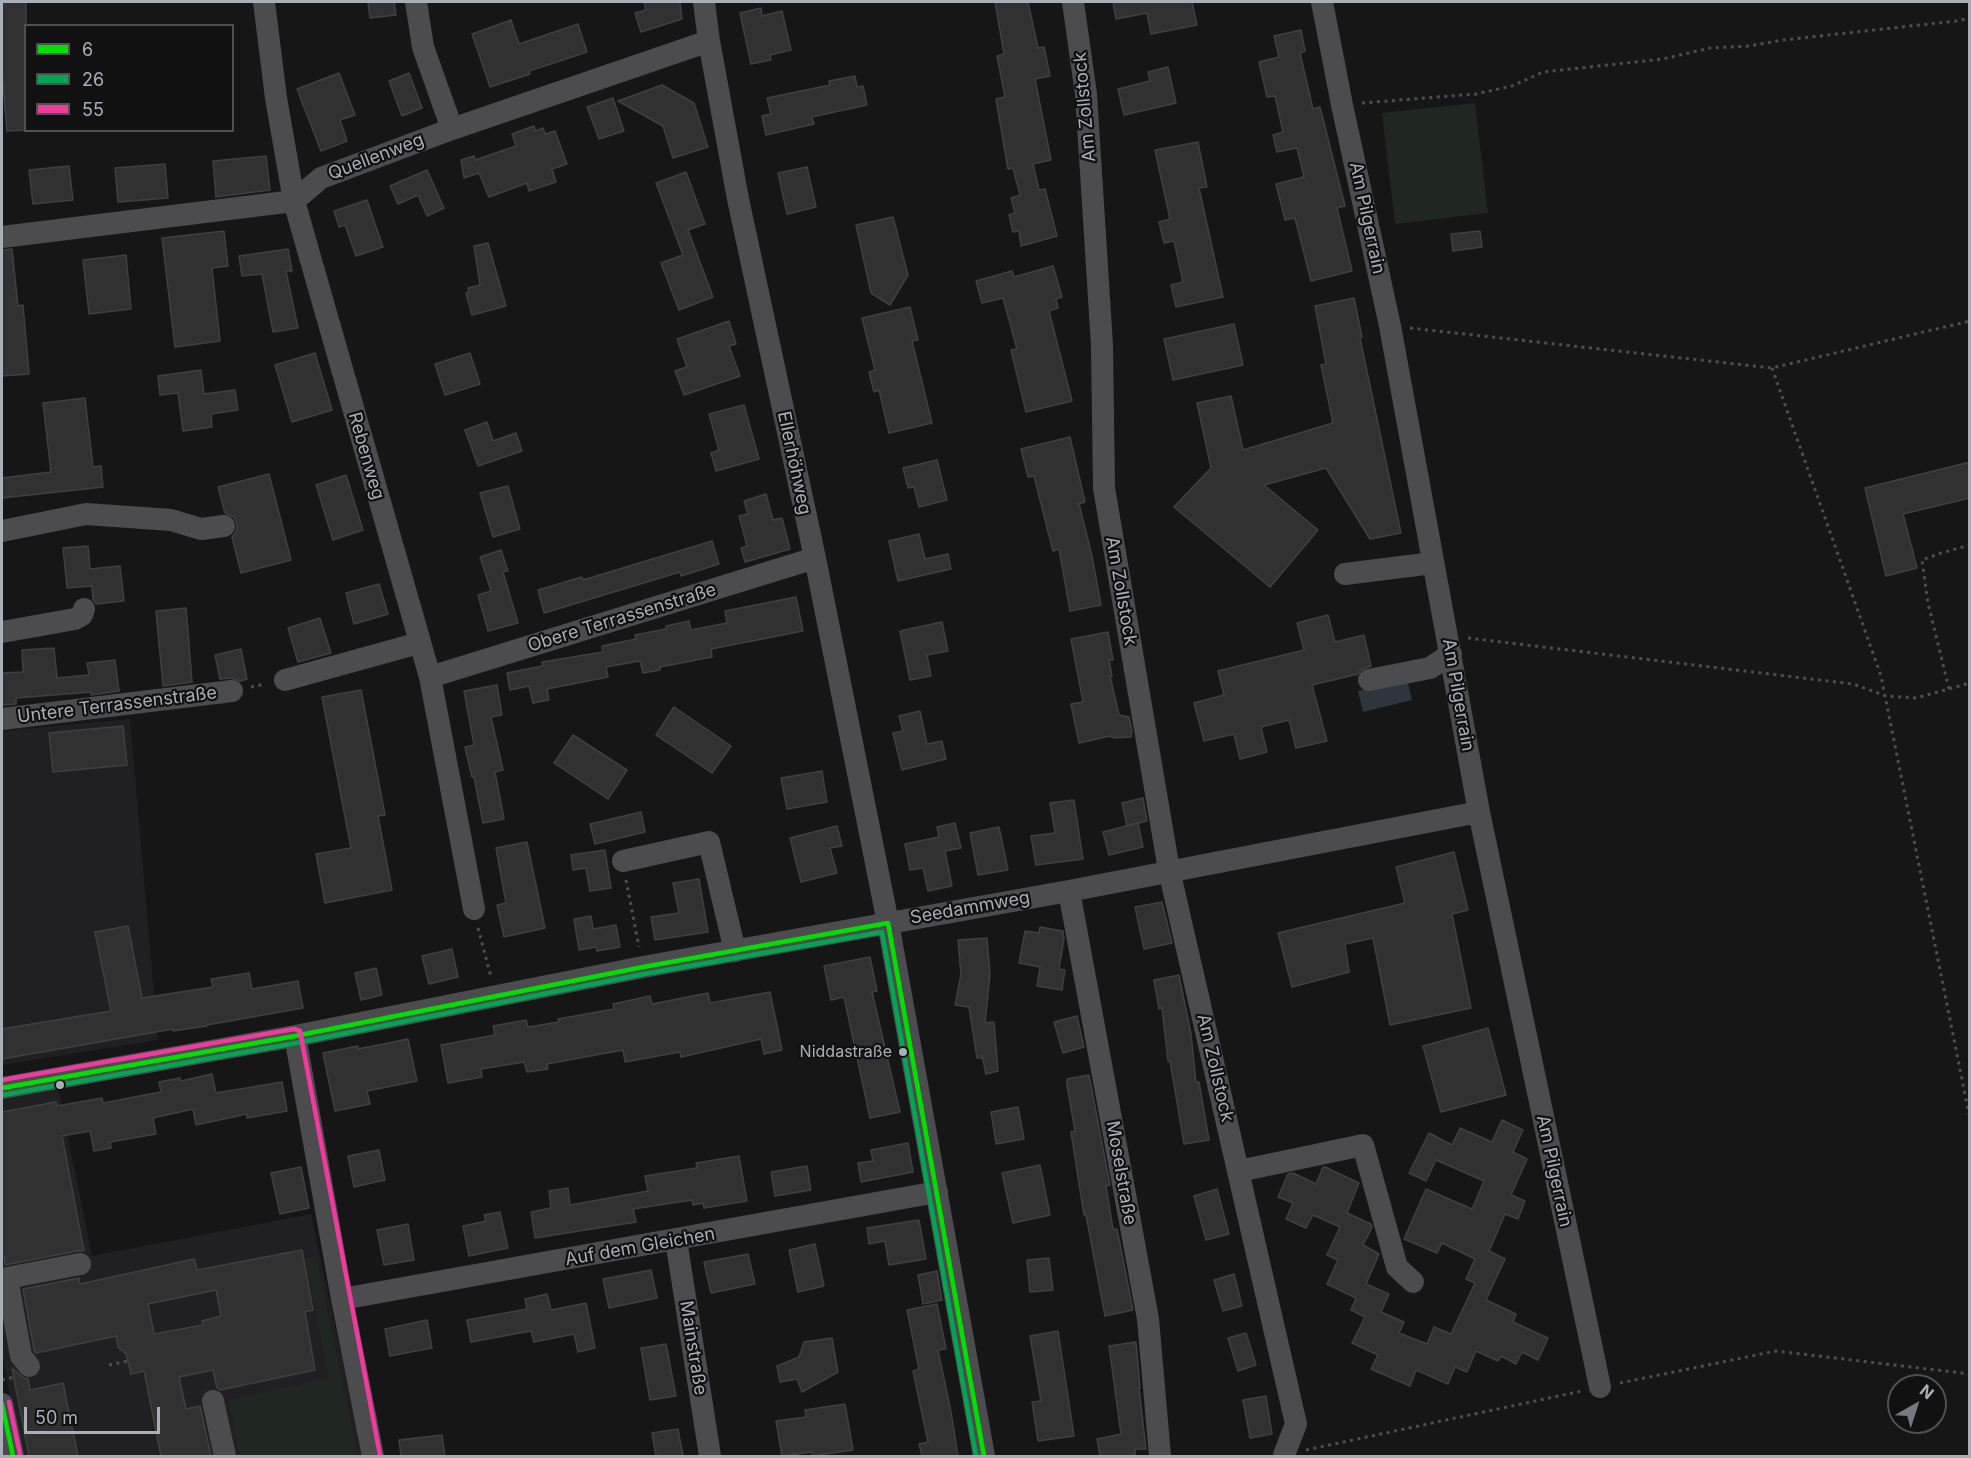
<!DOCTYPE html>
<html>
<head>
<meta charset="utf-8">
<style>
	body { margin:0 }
	#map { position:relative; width:1971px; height:1458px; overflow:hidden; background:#161617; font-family:Inter,sans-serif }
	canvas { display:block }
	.frame { position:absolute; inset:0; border:3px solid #aaaeb6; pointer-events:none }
	.legend { position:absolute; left:24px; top:24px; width:210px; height:108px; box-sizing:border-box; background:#111112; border:2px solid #4e5054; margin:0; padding:8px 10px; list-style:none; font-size:18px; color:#aaaeb6 }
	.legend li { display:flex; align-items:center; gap:12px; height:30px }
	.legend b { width:30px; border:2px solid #4e5054 }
	.north { position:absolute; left:1887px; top:1374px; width:60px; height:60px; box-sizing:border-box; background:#111112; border:2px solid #4e5054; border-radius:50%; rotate:39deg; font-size:16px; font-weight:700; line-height:24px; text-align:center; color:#aaaeb6 }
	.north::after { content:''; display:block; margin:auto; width:21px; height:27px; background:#76797e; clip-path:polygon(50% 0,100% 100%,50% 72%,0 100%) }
	.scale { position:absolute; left:24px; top:1407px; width:136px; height:27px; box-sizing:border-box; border:3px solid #aaaeb6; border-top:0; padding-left:8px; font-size:18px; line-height:21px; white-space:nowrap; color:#aaaeb6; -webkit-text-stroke:4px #111112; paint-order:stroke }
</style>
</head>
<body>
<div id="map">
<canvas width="1971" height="1458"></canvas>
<div class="frame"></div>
<ul class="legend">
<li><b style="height:8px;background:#00df00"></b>6</li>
<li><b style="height:8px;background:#00a651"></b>26</li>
<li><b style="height:8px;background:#f13a9d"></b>55</li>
</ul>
<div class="north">N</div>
<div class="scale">50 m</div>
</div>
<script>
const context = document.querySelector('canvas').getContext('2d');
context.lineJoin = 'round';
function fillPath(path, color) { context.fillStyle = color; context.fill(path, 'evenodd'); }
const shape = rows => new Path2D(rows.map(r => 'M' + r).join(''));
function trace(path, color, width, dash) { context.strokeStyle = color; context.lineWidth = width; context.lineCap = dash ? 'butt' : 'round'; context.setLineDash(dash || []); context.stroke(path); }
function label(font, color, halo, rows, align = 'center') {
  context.font = font + ' Inter,sans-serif'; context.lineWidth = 4.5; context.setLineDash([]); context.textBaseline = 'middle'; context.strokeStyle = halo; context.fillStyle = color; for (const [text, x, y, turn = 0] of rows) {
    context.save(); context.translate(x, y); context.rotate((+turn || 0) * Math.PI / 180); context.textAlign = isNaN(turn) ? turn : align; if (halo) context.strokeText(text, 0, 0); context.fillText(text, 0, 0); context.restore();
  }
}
fillPath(shape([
	[130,719,158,1040,2,1065,2,731],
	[58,1087,92,1256,311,1214,363,1456,21,1456,2,1353,2,1096]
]), '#202022');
fillPath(shape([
	[1475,103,1488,213,1395,224,1382,113],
	[316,1256,358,1456,240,1456,228,1400,329,1378,305,1258]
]), '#202621');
fillPath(shape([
	[1407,679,1412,700,1363,712,1358,691]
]), '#2f363b');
const building = shape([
	[2,2,26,2,26,130,7,131,2,72,2,2],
	[368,2,394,2,396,15,370,18,368,2],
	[644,2,680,2,682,19,641,32,635,13,646,10,644,2],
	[995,2,1028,2,1038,48,1044,47,1050,76,1035,79,1051,160,1033,164,1039,190,1045,189,1057,236,1021,246,1019,231,1013,232,1009,215,1015,213,1011,198,1020,195,1013,168,1008,169,996,99,1005,97,997,56,1004,54,995,2],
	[1113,2,1192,2,1197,25,1151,34,1147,13,1116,19,1113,2],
	[761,8,762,16,782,11,791,50,770,55,771,60,751,64,740,13,761,8],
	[511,20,519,44,578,24,587,52,529,71,530,74,490,87,472,34,511,20],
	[1301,30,1305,51,1300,53,1313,109,1320,107,1345,206,1337,208,1352,271,1311,281,1295,218,1285,220,1276,184,1304,177,1297,148,1277,152,1273,135,1283,132,1275,96,1267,97,1259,62,1279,57,1274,36,1301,30],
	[1168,67,1176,103,1124,115,1118,89,1150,81,1148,72,1168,67],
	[339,73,355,115,340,120,347,141,321,151,297,89,339,73],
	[409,73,422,108,402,116,389,81,409,73],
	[855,76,857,87,863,86,867,105,812,117,814,124,766,135,762,116,771,114,767,98,830,85,829,81,855,76],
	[662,85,694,103,708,147,673,158,663,126,618,101,662,85],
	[613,98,624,131,599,139,587,107,613,98],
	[534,126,535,131,543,128,545,134,555,131,567,164,552,169,556,182,529,191,527,183,489,197,479,173,464,178,461,160,474,156,475,160,516,146,512,134,534,126],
	[1198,142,1207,187,1199,188,1223,297,1176,307,1171,285,1183,282,1174,241,1164,243,1159,222,1170,219,1155,150,1198,142],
	[266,156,270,190,216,197,213,161,266,156],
	[165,164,168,198,118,202,115,168,165,164],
	[69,166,73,200,33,204,29,170,69,166],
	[807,167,816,207,787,214,778,173,807,167],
	[427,170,444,208,427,216,418,195,398,204,390,186,427,170],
	[686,172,705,224,688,230,713,297,679,310,661,263,683,255,656,183,686,172],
	[367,200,383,247,356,256,345,225,339,227,334,211,367,200],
	[893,217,908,275,890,305,871,293,856,225,893,217],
	[224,231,228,266,212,268,220,341,175,347,162,238,224,231],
	[1480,231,1482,247,1453,251,1451,234,1480,231],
	[488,243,506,306,472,315,466,293,469,292,468,288,480,285,474,246,488,243],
	[12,249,18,306,23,305,29,374,2,376,2,250,12,249],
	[288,249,292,271,286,271,298,328,273,332,262,274,242,276,239,256,288,249],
	[126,255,131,309,89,314,83,260,126,255],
	[1053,266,1062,297,1056,299,1058,308,1049,311,1072,401,1026,412,1011,350,1017,349,1003,298,982,303,976,281,1012,271,1014,277,1053,266],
	[1354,298,1362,337,1360,338,1401,533,1370,539,1326,468,1264,485,1318,530,1270,587,1174,507,1211,468,1197,403,1231,396,1243,450,1333,423,1321,365,1326,364,1315,306,1354,298],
	[910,307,918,340,912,341,932,423,889,433,879,390,874,392,869,372,875,370,862,318,910,307],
	[729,321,736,344,729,346,740,376,684,395,675,371,687,367,677,339,729,321],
	[1234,324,1243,365,1173,380,1164,339,1234,324],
	[315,353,332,410,292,422,275,365,315,353],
	[470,353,480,384,445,395,435,364,470,353],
	[201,370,204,394,235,390,238,410,211,414,212,427,183,431,178,393,160,395,158,376,201,370],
	[85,398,93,467,101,466,103,487,2,498,2,478,51,472,43,403,85,398],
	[744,405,759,459,716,471,711,453,719,450,709,414,744,405],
	[487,422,493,441,516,433,522,451,478,466,465,430,487,422],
	[1070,437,1085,502,1079,504,1092,556,1101,605,1070,611,1059,549,1053,551,1034,476,1028,477,1021,449,1070,437],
	[937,460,947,500,919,507,914,487,908,488,903,468,937,460],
	[1970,462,1970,498,1903,514,1917,568,1886,576,1865,488,1970,462],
	[269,474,291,560,241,573,232,537,236,532,237,524,234,517,225,513,218,487,269,474],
	[346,475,363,530,333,540,316,485,346,475],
	[508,486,520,529,493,537,480,493,508,486],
	[766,494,773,520,782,518,790,549,745,562,741,548,747,546,739,516,748,514,744,501,766,494],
	[919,534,925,559,948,554,951,569,898,581,889,541,919,534],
	[712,541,719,564,681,576,680,572,544,613,538,590,582,577,583,580,712,541],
	[88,546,90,569,120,566,124,601,96,604,93,599,92,586,67,588,63,548,88,546],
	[501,550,508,571,503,572,518,623,488,631,478,595,491,591,480,557,501,550],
	[379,584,388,614,354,624,346,593,379,584],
	[796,597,803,631,711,649,712,657,660,667,660,670,643,673,640,661,606,667,608,677,547,689,549,700,533,703,529,686,510,690,507,673,543,666,542,662,603,652,602,646,636,639,635,635,666,629,666,626,689,621,691,630,727,623,725,611,796,597],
	[186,608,192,682,163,686,156,611,186,608],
	[1328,615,1335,642,1364,635,1371,666,1361,670,1358,674,1312,685,1327,741,1296,748,1289,720,1261,727,1267,752,1240,759,1234,734,1204,741,1194,703,1224,695,1218,671,1304,650,1297,623,1328,615],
	[320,618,331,653,298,662,288,628,320,618],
	[942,622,948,651,927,655,931,676,910,680,900,631,942,622],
	[1108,632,1113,660,1109,660,1112,676,1110,676,1119,715,1129,717,1132,731,1131,737,1114,738,1110,736,1079,743,1071,704,1083,702,1071,639,1108,632],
	[54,648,57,678,89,675,87,663,115,660,119,691,91,695,91,692,16,698,16,704,2,705,2,673,23,672,22,650,54,648],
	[241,649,247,679,240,681,231,678,220,679,215,655,241,649],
	[497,685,502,715,491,717,503,770,495,772,504,819,483,823,474,777,472,777,465,747,474,745,464,691,497,685],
	[361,690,385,815,378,816,392,890,325,903,316,854,351,848,322,697,361,690],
	[674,707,731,746,712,773,656,735,674,707],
	[920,711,927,744,942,741,946,759,902,770,893,733,903,731,899,716,920,711],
	[123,726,127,765,53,772,49,733,123,726],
	[573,735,627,770,608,799,554,763,573,735],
	[822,771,827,802,787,809,781,778,822,771],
	[1143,798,1147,821,1127,826,1122,803,1143,798],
	[1074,800,1083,859,1036,865,1031,836,1055,833,1050,803,1074,800],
	[641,812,645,832,595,844,590,824,641,812],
	[955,823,961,848,945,851,952,886,928,891,923,868,910,870,905,844,939,837,937,827,955,823],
	[1138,823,1143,847,1109,855,1103,832,1138,823],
	[837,826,842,846,830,848,837,873,801,882,790,838,837,826],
	[999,827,1008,870,978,875,970,833,999,827],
	[527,842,545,928,504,937,497,905,506,903,496,848,527,842],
	[605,850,611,888,590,891,586,868,573,870,571,855,605,850],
	[1454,852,1468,910,1452,914,1471,1008,1390,1025,1373,938,1345,944,1349,972,1292,987,1278,933,1405,903,1396,867,1454,852],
	[699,879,708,932,655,940,651,917,679,913,673,883,699,879],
	[1162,902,1172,943,1144,949,1135,907,1162,902],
	[591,916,593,929,616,925,620,947,597,951,596,947,579,950,574,919,591,916],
	[128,926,142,998,213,987,211,979,249,973,252,989,298,981,303,1008,207,1025,207,1026,173,1031,173,1029,2,1059,2,1029,111,1011,95,932,128,926],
	[1040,927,1063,931,1064,939,1059,969,1065,970,1062,990,1037,986,1040,967,1019,963,1025,931,1039,933,1040,927],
	[987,938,990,974,985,1023,994,1022,998,1071,986,1074,982,1055,982,1058,977,1058,969,1007,955,1005,961,974,958,940,987,938],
	[452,949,458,977,429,984,422,956,452,949],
	[870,957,877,991,872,992,900,1112,870,1118,844,997,831,1000,824,966,870,957],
	[376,968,382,995,361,1000,355,973,376,968],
	[1179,975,1191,1034,1196,1082,1199,1082,1209,1140,1184,1144,1170,1061,1168,1061,1162,1008,1159,1009,1154,980,1179,975],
	[770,992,782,1050,764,1054,761,1039,681,1057,680,1052,625,1062,623,1050,547,1064,548,1069,527,1072,524,1062,481,1069,482,1077,448,1083,441,1045,495,1035,493,1026,526,1020,528,1027,559,1022,558,1019,614,1009,613,1004,650,996,652,1004,708,993,710,1003,770,992],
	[1077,1016,1084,1047,1063,1053,1054,1022,1077,1016],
	[1488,1028,1506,1095,1441,1112,1423,1046,1488,1028],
	[408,1039,417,1081,367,1091,370,1104,335,1111,323,1053,358,1046,358,1049,408,1039],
	[212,1074,216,1093,282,1082,287,1111,247,1118,247,1114,196,1125,193,1109,153,1118,156,1134,110,1142,111,1148,94,1151,90,1131,62,1136,84,1251,77,1251,5,1265,4,1257,2,1257,2,1112,56,1102,57,1106,102,1098,103,1103,161,1092,159,1082,180,1078,181,1081,212,1074],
	[1089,1075,1110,1185,1106,1186,1113,1229,1117,1229,1133,1310,1105,1316,1086,1215,1084,1215,1071,1132,1075,1131,1067,1085,1067,1079,1089,1075],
	[1018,1107,1024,1139,996,1144,991,1112,1018,1107],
	[1502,1120,1523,1130,1513,1152,1527,1159,1511,1195,1525,1201,1518,1219,1505,1214,1489,1251,1505,1259,1486,1300,1516,1314,1513,1322,1548,1338,1538,1360,1522,1352,1516,1364,1501,1356,1498,1361,1476,1351,1467,1372,1455,1367,1448,1384,1416,1370,1410,1386,1371,1369,1378,1355,1352,1343,1365,1317,1351,1310,1356,1298,1327,1284,1338,1260,1327,1255,1340,1227,1313,1215,1306,1228,1286,1219,1293,1203,1278,1197,1288,1174,1293,1173,1316,1184,1323,1167,1325,1167,1359,1183,1347,1213,1371,1224,1372,1227,1363,1245,1379,1254,1366,1284,1389,1294,1381,1312,1404,1322,1399,1333,1427,1344,1434,1327,1451,1334,1475,1283,1466,1279,1475,1259,1442,1243,1437,1253,1404,1239,1426,1189,1472,1209,1484,1181,1436,1160,1426,1181,1409,1173,1429,1133,1452,1145,1460,1128,1492,1142,1502,1120],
	[908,1143,913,1172,861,1182,858,1163,873,1161,871,1150,908,1143],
	[379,1150,385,1180,354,1187,348,1156,379,1150],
	[739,1156,747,1201,704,1208,703,1203,693,1205,692,1200,633,1209,636,1222,535,1238,531,1212,551,1208,549,1191,568,1188,570,1205,648,1191,645,1176,697,1168,696,1163,739,1156],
	[1040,1165,1050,1215,1013,1223,1002,1173,1040,1165],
	[807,1166,811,1190,775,1196,771,1172,807,1166],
	[301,1167,309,1208,280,1214,271,1173,301,1167],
	[1217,1189,1229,1234,1206,1240,1194,1196,1217,1189],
	[500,1212,508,1248,469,1256,463,1226,486,1221,484,1215,500,1212],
	[919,1220,926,1259,889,1265,885,1241,869,1244,867,1228,919,1220],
	[408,1224,414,1260,384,1265,377,1230,408,1224],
	[815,1244,824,1286,798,1292,789,1250,815,1244],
	[302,1250,313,1310,305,1312,315,1370,220,1390,217,1388,213,1370,179,1377,186,1409,200,1406,211,1456,161,1456,144,1371,131,1374,126,1354,118,1347,116,1336,36,1353,34,1350,23,1289,79,1278,80,1284,194,1259,197,1270,302,1250],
	[216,1290,221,1316,202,1321,203,1325,154,1334,148,1304,216,1290],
	[748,1254,755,1284,711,1293,704,1262,748,1254],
	[1049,1258,1053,1290,1030,1292,1027,1260,1049,1258],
	[651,1270,657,1298,609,1308,603,1279,651,1270],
	[937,1271,942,1300,923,1304,918,1275,937,1271],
	[1234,1274,1242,1306,1223,1311,1214,1280,1234,1274],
	[547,1294,551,1310,586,1303,595,1348,578,1352,574,1334,534,1342,531,1331,471,1342,467,1320,527,1309,525,1299,547,1294],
	[937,1304,946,1349,938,1350,951,1412,958,1456,922,1456,919,1444,928,1442,913,1371,919,1369,907,1310,937,1304],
	[427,1320,432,1348,390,1356,385,1329,427,1320],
	[1058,1331,1074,1436,1038,1441,1032,1402,1041,1401,1030,1336,1058,1331],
	[1246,1333,1256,1365,1238,1371,1228,1338,1246,1333],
	[832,1338,838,1372,802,1392,797,1379,780,1382,777,1366,799,1357,804,1342,832,1338],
	[1136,1342,1140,1388,1139,1388,1146,1449,1135,1449,1135,1456,1100,1456,1097,1439,1121,1434,1109,1346,1136,1342],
	[666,1344,676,1396,650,1400,641,1348,666,1344],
	[12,1368,24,1378,28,1379,30,1390,63,1383,78,1456,29,1456,12,1368],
	[1266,1396,1272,1434,1250,1438,1243,1400,1266,1396],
	[845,1404,853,1450,812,1456,812,1452,782,1456,776,1421,806,1417,805,1410,845,1404],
	[678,1429,683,1456,656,1456,652,1433,678,1429],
	[442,1435,445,1456,401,1456,399,1440,442,1435]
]);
fillPath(building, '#313132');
trace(building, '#404043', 1.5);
trace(shape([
	[1362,103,1476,94,1512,86,1543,72,1663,59,1710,48,1749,46,1783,40,1956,21,1970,18],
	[1410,328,1772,368,1970,321],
	[1772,368,1881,676,1970,1119],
	[1468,638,1853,684,1886,696,1916,698,1970,683],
	[251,687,265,684],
	[1949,689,1928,603,1922,560,1938,554,1970,545],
	[626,880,639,947],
	[478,928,491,977],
	[109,1365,128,1361],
	[2,1380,14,1377],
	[1620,1383,1776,1351,1970,1374],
	[1306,1450,1582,1391]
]), '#4c4e50', 3, [3, 4.5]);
trace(shape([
	[264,2,276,98,294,201,430,677,474,909],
	[416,2,423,47,452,129],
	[704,2,709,41,738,199,815,558,888,923,984,1456],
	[1073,2,1086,94,1102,345,1104,488,1169,870,1296,1424,1284,1455],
	[1322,2,1342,105,1390,326,1479,812,1600,1387],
	[2,237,294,201,321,178,452,129,709,41],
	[2,531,86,514,171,520,201,529,224,526],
	[1345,574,1433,563],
	[2,632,75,619,82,615,84,609],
	[430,677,815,558],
	[285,680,419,643],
	[1369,680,1430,668,1451,654],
	[2,719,232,691],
	[623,861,709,842,735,951],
	[1069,891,1148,1319,1160,1456],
	[295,1036,342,1299,373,1456],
	[2,1088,295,1036,643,967,1069,891,1479,812],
	[1239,1171,1363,1145,1397,1267,1413,1282],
	[676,1240,710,1456],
	[7,1278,80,1264],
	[2,1280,7,1278,21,1356,29,1366],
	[342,1299,937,1192],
	[213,1401,225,1456],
	[2,1404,13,1456]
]), '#4c4c4f', 22);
trace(shape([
	[888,923,984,1456],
	[2,1088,295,1036,643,967,888,923],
	[2,1404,13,1456]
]), '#00df00', 4.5);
trace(shape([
	[3,1095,296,1043,644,974,882,932,976,1456]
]), '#00a651', 4.5);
trace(shape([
	[2,1080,294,1029,300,1031,380,1455],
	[9,1402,20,1454]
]), '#f13a9d', 4.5);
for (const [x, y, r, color] of [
	[903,1052,5,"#aaaeb6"],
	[60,1085,5,"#aaaeb6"]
]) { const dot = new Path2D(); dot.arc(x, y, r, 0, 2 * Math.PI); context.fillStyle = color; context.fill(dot); trace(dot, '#111112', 2); }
label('16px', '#aaaeb6', '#111112', [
	["Niddastraße",892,1052]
], 'right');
label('18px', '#aaaeb6', '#111112', [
	["Am Zollstock",1085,107,-95],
	["Quellenweg",376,157,-21],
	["Am Pilgerrain",1367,218,78],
	["Rebenweg",366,456,74],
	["Ellerhöhweg",794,463,78],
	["Am Zollstock",1121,591,80],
	["Obere Terrassenstraße",622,618,-17],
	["Am Pilgerrain",1458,695,80],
	["Untere Terrassenstraße",117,705,-7],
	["Seedammweg",970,908,-10],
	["Am Zollstock",1215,1068,77],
	["Am Pilgerrain",1554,1171,78],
	["Moselstraße",1121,1173,80],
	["Auf dem Gleichen",640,1247,-10],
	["Mainstraße",693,1348,81]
]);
</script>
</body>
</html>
